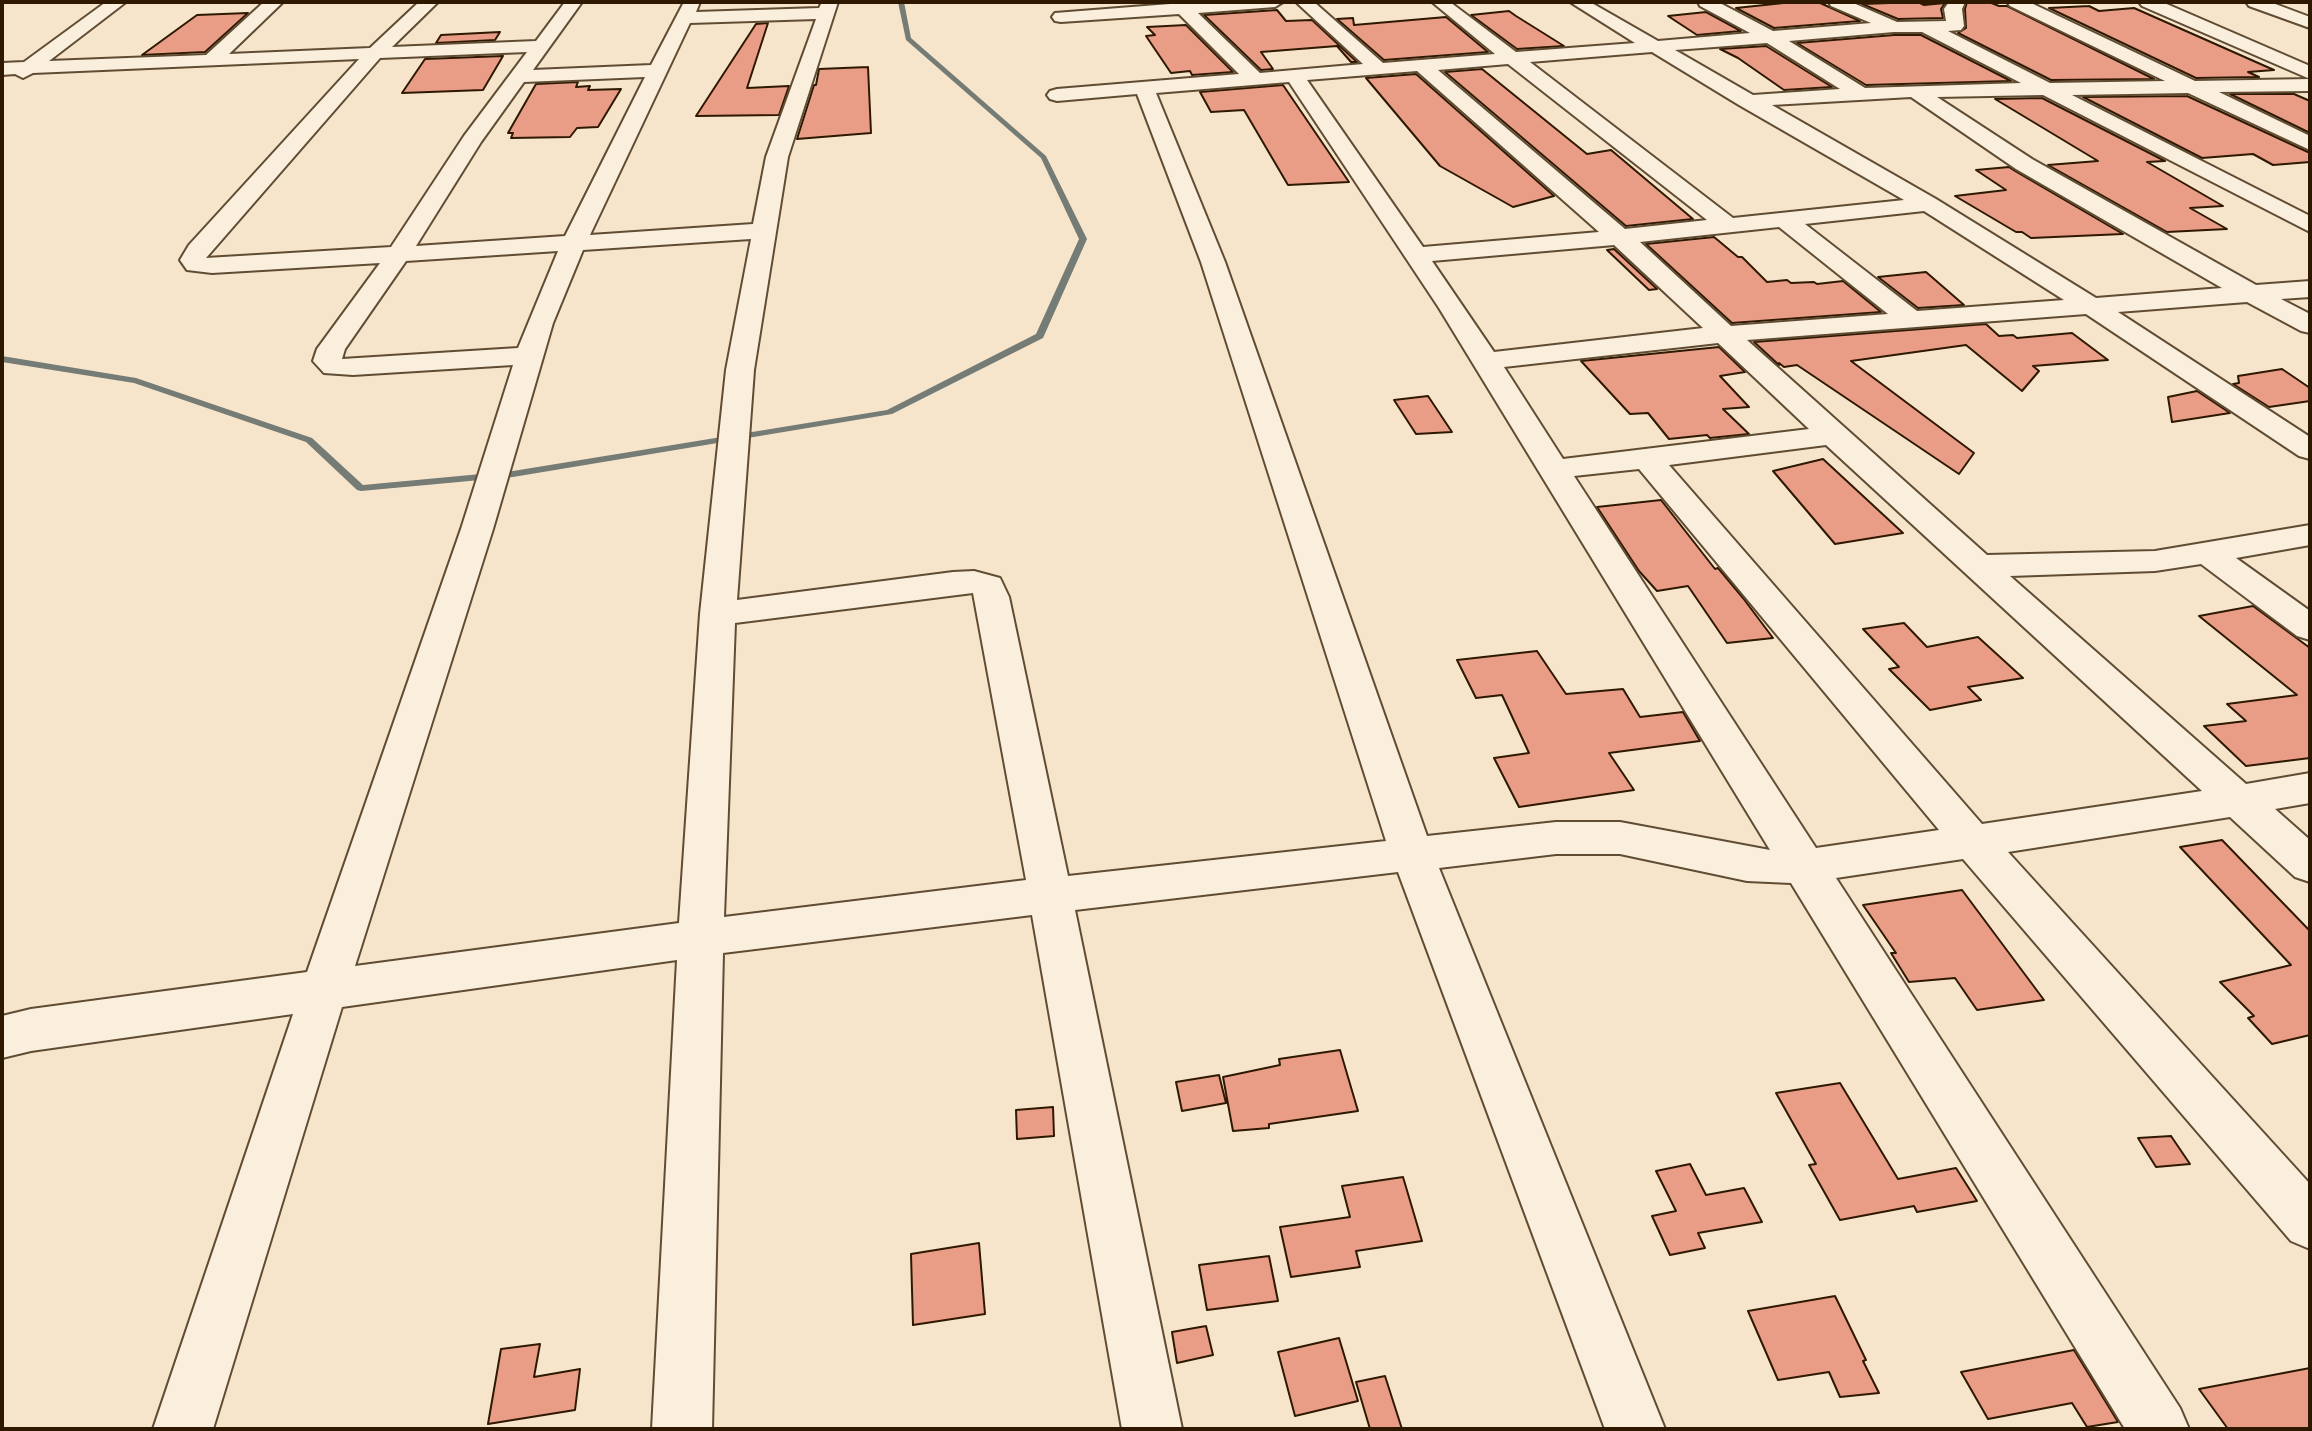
<!DOCTYPE html>
<html>
<head>
<meta charset="utf-8">
<style>
	body { margin:0 }
	#map { position:relative; width:2312px; height:1431px; overflow:hidden; background:#f7e5cb; font-family:"IM FELL French Canon",serif }
	canvas { display:block }
	.frame { position:absolute; inset:0; border:4px solid #2e1900; pointer-events:none }
</style>
</head>
<body>
<div id="map">
<canvas width="2312" height="1431"></canvas>
<div class="frame"></div>
</div>
<script>
const context = document.querySelector('canvas').getContext('2d');
context.lineJoin = 'round';
const shape = rows => new Path2D(rows.map(r => 'M' + r).join(''));
function fillPath(path, color) { context.fillStyle = color; context.fill(path, 'evenodd'); }
function trace(path, color, width, dash) { context.strokeStyle = color; context.lineWidth = width; context.lineCap = dash ? 'butt' : 'round'; context.setLineDash(dash || []); context.stroke(path); }
fillPath(shape([
	[898,2,904,2,911,38,1046,156,1087,239,1043,338,892,414,513,477,361,491,357,490,306,442,134,383,2,362,2,356,136,378,312,438,363,485,513,471,887,410,1036,334,1079,239,1041,158,906,40,898,2]
]), '#757b75');
const building = shape([
	[1793,2,1818,2,1860,21,1774,28,1736,8,1793,2],
	[1918,2,1924,5,1945,3,1941,9,1943,18,1898,19,1862,4,1918,2],
	[1967,2,1989,2,1999,6,2007,6,2154,79,2051,80,1958,33,1966,28,1965,9,1967,2],
	[2089,6,2099,11,2134,8,2274,70,2248,72,2259,77,2196,78,2049,8,2089,6],
	[1277,10,1286,21,1312,20,1357,62,1351,62,1337,46,1261,52,1273,69,1261,70,1204,15,1277,10],
	[1509,11,1516,16,1564,46,1517,49,1471,15,1509,11],
	[1706,12,1741,31,1697,35,1668,16,1706,12],
	[248,13,205,52,142,55,197,15,248,13],
	[1446,17,1488,52,1384,60,1337,19,1353,18,1354,25,1446,17],
	[768,23,747,88,789,86,779,115,696,116,756,24,768,23],
	[1186,25,1233,72,1192,75,1190,71,1171,73,1146,36,1155,35,1147,27,1186,25],
	[500,32,495,40,436,43,441,35,500,32],
	[1894,35,1921,35,2011,81,1866,85,1797,43,1894,35],
	[1766,46,1832,87,1784,90,1738,58,1720,49,1766,46],
	[503,56,483,90,402,93,425,59,503,56],
	[868,67,871,133,797,139,814,85,816,85,819,69,868,67],
	[1482,69,1587,154,1611,150,1693,219,1626,226,1445,72,1482,69],
	[1416,74,1554,196,1513,207,1440,166,1366,78,1416,74],
	[578,82,576,87,590,86,588,90,621,89,598,127,577,128,570,137,511,138,513,133,508,133,536,84,578,82],
	[1283,85,1349,182,1288,185,1244,110,1211,112,1200,92,1283,85],
	[2230,94,2294,94,2310,101,2310,133,2230,94],
	[2187,96,2310,153,2310,162,2273,165,2253,154,2202,158,2083,97,2187,96],
	[2042,98,2165,161,2147,162,2223,206,2190,208,2227,229,2167,232,2048,165,2098,161,1995,99,2042,98],
	[2009,167,2015,171,2123,234,2031,238,2022,232,2016,232,1955,196,2006,190,1976,170,2009,167],
	[1714,237,1738,257,1742,257,1767,282,1787,280,1791,283,1814,282,1817,284,1843,281,1881,312,1732,323,1646,244,1714,237],
	[1614,249,1657,289,1649,290,1607,250,1614,249],
	[1926,272,1964,305,1918,308,1878,277,1926,272],
	[1986,324,1999,336,2013,335,2017,338,2072,333,2108,360,2033,366,2039,371,2022,391,1966,345,1851,361,1974,453,1959,474,1797,365,1784,367,1779,363,1779,365,1754,342,1986,324],
	[1719,347,1745,372,1720,376,1749,407,1723,409,1749,434,1710,438,1707,435,1669,439,1648,413,1630,414,1581,361,1719,347],
	[2282,369,2310,388,2310,401,2269,407,2233,384,2239,383,2238,376,2282,369],
	[2197,391,2230,413,2172,422,2168,397,2197,391],
	[1428,396,1452,432,1416,434,1394,400,1428,396],
	[1823,459,1903,533,1835,544,1773,471,1823,459],
	[1661,500,1715,569,1718,568,1743,598,1773,638,1727,643,1688,586,1657,591,1639,571,1597,507,1661,500],
	[2253,606,2310,648,2310,758,2246,766,2204,726,2246,721,2227,704,2297,695,2199,616,2253,606],
	[1904,623,1927,647,1978,637,2023,678,1968,687,1981,700,1930,710,1889,669,1899,667,1863,629,1904,623],
	[1537,651,1566,694,1623,689,1640,717,1683,712,1700,741,1609,753,1634,790,1519,807,1494,758,1529,753,1502,695,1476,698,1457,660,1537,651],
	[2222,840,2310,931,2310,1035,2272,1044,2248,1018,2254,1016,2220,982,2291,965,2180,847,2222,840],
	[1962,890,2044,1000,1977,1010,1955,978,1909,982,1891,953,1896,953,1863,905,1962,890],
	[1340,1050,1358,1111,1269,1124,1269,1128,1233,1131,1223,1077,1280,1065,1279,1059,1340,1050],
	[1219,1075,1226,1103,1182,1111,1176,1082,1219,1075],
	[1840,1083,1898,1179,1956,1168,1977,1201,1917,1212,1914,1206,1840,1220,1809,1165,1816,1164,1776,1093,1840,1083],
	[1053,1107,1054,1136,1017,1139,1016,1110,1053,1107],
	[2171,1136,2190,1164,2156,1167,2138,1138,2171,1136],
	[1690,1164,1706,1195,1744,1188,1762,1222,1698,1233,1705,1248,1670,1255,1652,1216,1676,1211,1656,1171,1690,1164],
	[1403,1177,1422,1241,1356,1251,1360,1267,1291,1277,1280,1227,1350,1217,1342,1186,1403,1177],
	[979,1243,985,1314,913,1325,911,1254,979,1243],
	[1269,1256,1278,1301,1207,1310,1199,1265,1269,1256],
	[1835,1296,1866,1360,1863,1361,1879,1393,1840,1397,1829,1372,1778,1380,1748,1311,1835,1296],
	[1206,1326,1213,1355,1177,1363,1172,1332,1206,1326],
	[1339,1338,1358,1401,1295,1416,1278,1352,1339,1338],
	[540,1344,534,1377,580,1369,575,1410,488,1424,501,1349,540,1344],
	[2074,1350,2118,1422,2087,1427,2072,1403,1988,1419,1961,1372,2074,1350],
	[2310,1368,2310,1429,2228,1429,2199,1389,2310,1368],
	[1385,1376,1402,1429,1370,1429,1356,1382,1385,1376]
]);
fillPath(building, '#e99d87');
trace(building, '#2e1900', 2);
const street = shape([
	[106,2,126,2,49,61,206,55,264,2,283,2,229,54,370,48,419,2,438,2,392,47,536,41,565,2,582,2,533,70,651,65,684,2,700,2,696,12,819,8,822,2,838,2,788,157,754,370,737,600,953,572,974,571,1000,578,1009,597,1068,876,1386,841,1201,262,1137,94,1057,101,1050,99,1047,95,1050,91,1057,89,1239,74,1179,14,1061,22,1055,21,1052,17,1055,13,1170,4,1169,2,1283,2,1275,7,1198,13,1260,73,1363,64,1296,2,1314,2,1383,63,1495,54,1432,2,1450,2,1516,52,1635,43,1570,2,1590,2,1658,41,1750,33,1700,6,1698,2,1718,2,1773,31,1871,23,1831,6,1829,2,1851,2,1897,22,1946,21,1944,9,1949,2,1965,2,1962,9,1964,26,1961,30,1948,31,2050,83,2165,81,2010,6,2007,2,2029,2,2195,81,2310,79,2310,91,2219,92,2310,136,2310,150,2188,93,2072,95,2310,216,2310,232,2043,95,1937,97,2032,159,2256,285,2310,281,2310,297,2281,299,2310,314,2310,333,2301,331,2247,302,2118,312,2310,437,2310,459,2299,456,2086,314,1747,340,1987,555,2155,551,2310,525,2310,545,2236,558,2310,611,2310,640,2297,636,2201,564,2155,571,2010,576,2246,784,2310,773,2310,803,2275,809,2310,840,2310,882,2295,877,2230,817,2008,852,2310,1184,2310,1249,2291,1241,1963,859,1836,878,2180,1408,2189,1429,2125,1429,1791,883,1747,881,1620,854,1556,854,1439,868,1665,1429,1605,1429,1398,872,1075,910,1182,1429,1122,1429,1032,915,723,953,712,1429,652,1429,677,960,342,1007,213,1429,153,1429,293,1014,31,1051,2,1058,2,1016,31,1009,307,972,461,529,513,365,353,375,324,373,313,361,317,349,380,263,212,273,187,270,180,260,189,245,359,59,33,73,23,78,15,74,2,75,2,63,24,62,106,2],
	[816,19,766,157,753,224,590,235,690,23,816,19],
	[1894,32,1922,32,2021,83,1865,88,1789,41,1894,32],
	[1767,43,1840,89,1753,95,1675,50,1767,43],
	[527,52,464,136,391,247,206,258,380,58,527,52],
	[1652,52,1739,105,1904,200,1733,218,1530,62,1652,52],
	[1508,64,1707,220,1625,229,1438,70,1508,64],
	[1417,71,1599,232,1423,247,1307,80,1417,71],
	[645,77,565,236,416,246,481,142,524,82,645,77],
	[1289,82,1439,308,1770,850,1620,822,1556,822,1427,836,1225,262,1156,93,1289,82],
	[1911,97,2016,169,2222,288,2096,298,1936,199,1772,105,1911,97],
	[1924,211,2064,300,1917,311,1805,224,1924,211],
	[1779,227,1888,314,1731,326,1640,242,1779,227],
	[751,239,726,370,700,614,679,923,355,966,493,529,553,323,583,250,751,239],
	[1614,245,1703,328,1494,352,1432,261,1614,245],
	[558,251,518,348,342,359,345,349,406,261,558,251],
	[1718,343,1809,429,1563,459,1504,367,1718,343],
	[1826,445,2202,791,1982,824,1669,465,1826,445],
	[1639,469,1939,830,1816,848,1574,476,1639,469],
	[973,593,1026,880,724,917,735,623,973,593],
	[2139,2,2162,2,2310,66,2310,79,2142,6,2139,2],
	[2246,2,2270,2,2310,17,2310,28,2249,6,2246,2]
]);
trace(street, '#604c33', 4);
fillPath(street, '#faeedd');
</script>
</body>
</html>
